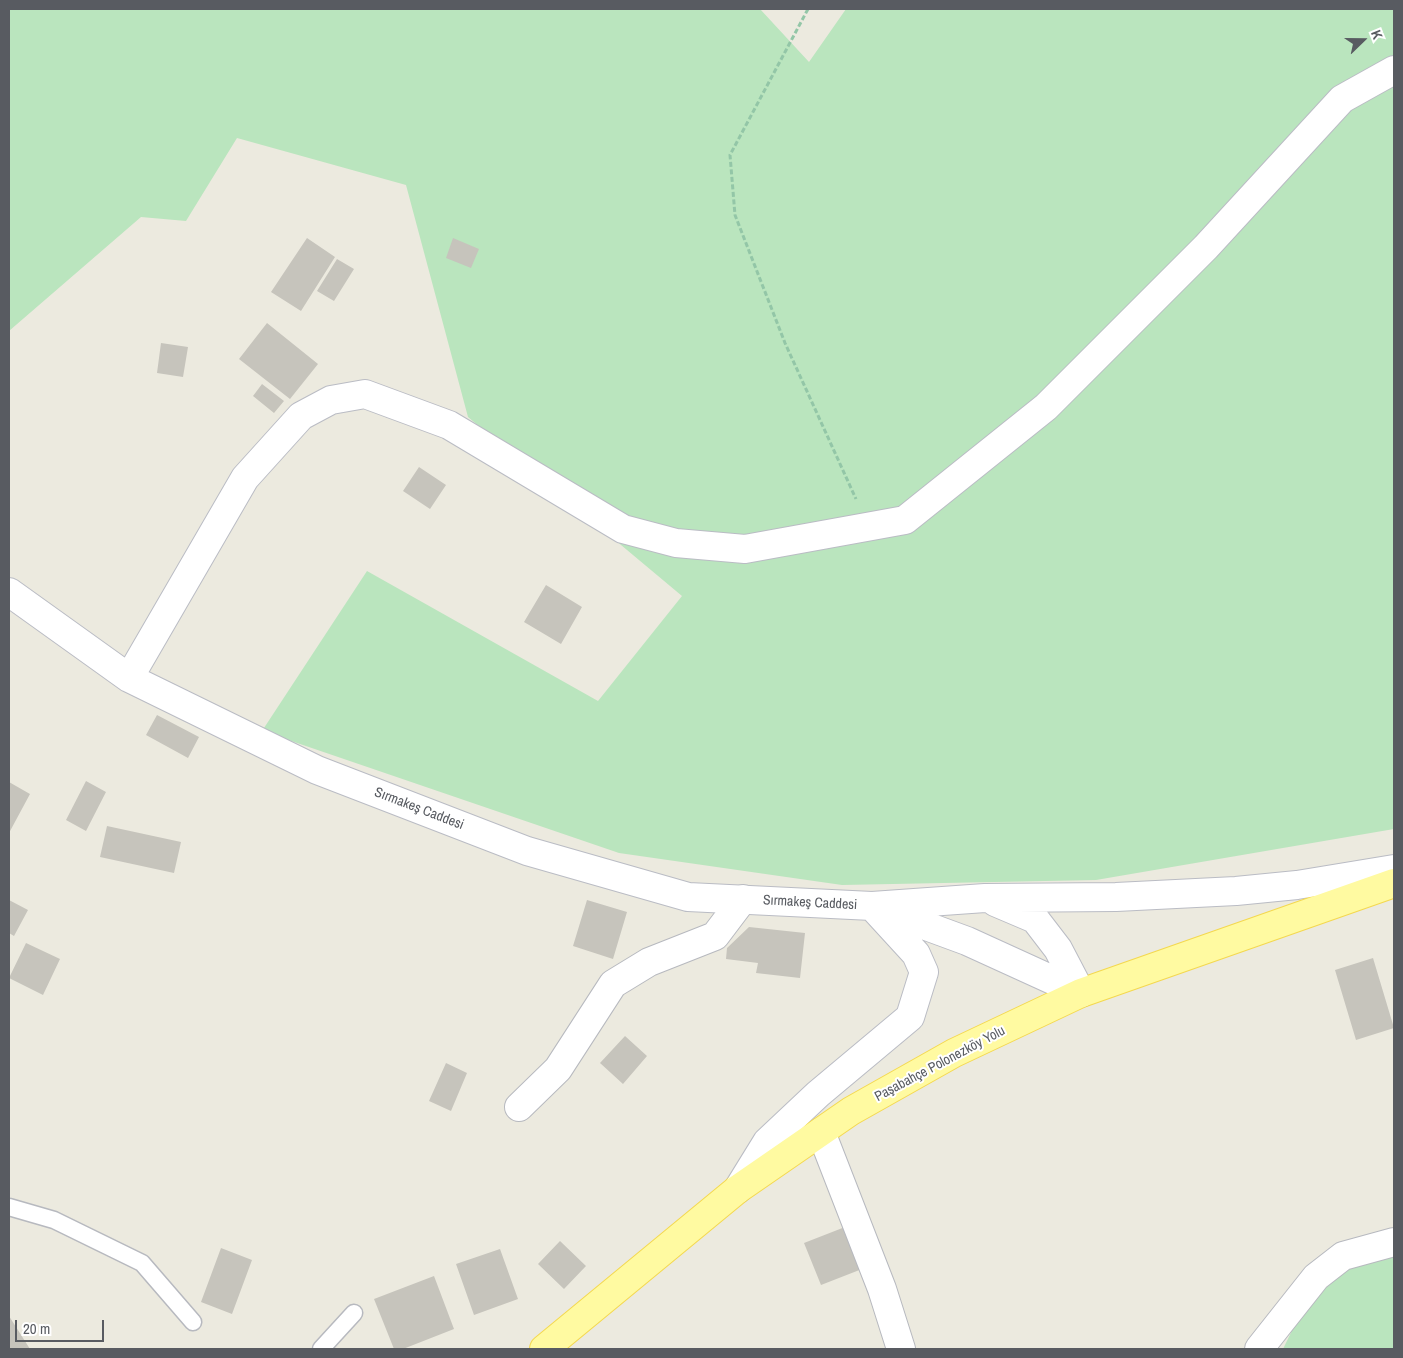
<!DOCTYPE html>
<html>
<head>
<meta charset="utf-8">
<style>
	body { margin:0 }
	#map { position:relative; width:1403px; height:1358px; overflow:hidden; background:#eceadf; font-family:"Archivo Narrow",sans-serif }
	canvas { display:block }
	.frame { position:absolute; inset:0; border:10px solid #585b61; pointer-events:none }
	.north { position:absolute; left:1338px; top:15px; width:50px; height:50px; -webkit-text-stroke:4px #fff; paint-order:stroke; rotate:68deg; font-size:14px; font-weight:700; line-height:20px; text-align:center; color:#585b61 }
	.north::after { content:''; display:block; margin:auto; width:18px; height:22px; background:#585b61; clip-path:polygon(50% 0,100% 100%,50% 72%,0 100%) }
	.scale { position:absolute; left:15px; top:1320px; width:89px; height:22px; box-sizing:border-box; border:2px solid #585b61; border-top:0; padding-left:6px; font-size:15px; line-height:18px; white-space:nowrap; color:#585b61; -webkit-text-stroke:4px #fff; paint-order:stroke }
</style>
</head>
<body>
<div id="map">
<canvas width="1403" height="1358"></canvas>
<div class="frame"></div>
<div class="north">K</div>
<div class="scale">20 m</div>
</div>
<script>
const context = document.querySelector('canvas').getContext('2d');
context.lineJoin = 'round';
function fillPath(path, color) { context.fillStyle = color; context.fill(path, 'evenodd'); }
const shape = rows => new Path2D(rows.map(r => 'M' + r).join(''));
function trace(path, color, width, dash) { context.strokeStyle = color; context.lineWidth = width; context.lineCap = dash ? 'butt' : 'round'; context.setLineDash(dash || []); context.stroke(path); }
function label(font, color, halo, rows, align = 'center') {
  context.font = font + ' "Archivo Narrow",sans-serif'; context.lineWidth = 4; context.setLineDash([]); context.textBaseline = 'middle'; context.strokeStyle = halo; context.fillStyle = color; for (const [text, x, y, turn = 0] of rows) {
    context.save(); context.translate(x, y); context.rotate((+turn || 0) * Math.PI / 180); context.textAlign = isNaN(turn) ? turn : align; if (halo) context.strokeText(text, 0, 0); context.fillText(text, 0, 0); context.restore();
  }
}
fillPath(shape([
	[9,9,760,9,809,62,846,9,1394,9,1394,829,1096,880,842,885,619,853,262,731,367,571,598,701,682,596,468,417,406,185,237,138,186,221,141,217,9,331],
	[1394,1239,1394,1349,1283,1349,1322,1269]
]), '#bae5be');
fillPath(shape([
	[307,238,335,257,301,311,271,292],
	[453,238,479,249,471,268,446,258],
	[337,259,354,269,334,301,317,291],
	[267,323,318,364,290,399,239,359],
	[161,343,188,347,183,377,157,373],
	[262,384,284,401,274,413,253,396],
	[419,467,446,485,430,509,403,491],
	[546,585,582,607,561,644,524,622],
	[157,715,199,737,188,758,146,735],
	[86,781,106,792,86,831,66,820],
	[9,782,30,794,9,833],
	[107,826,181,842,174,873,100,857],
	[9,900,28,910,14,936,9,933],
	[587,900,627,912,613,959,573,946],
	[749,927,805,933,800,978,756,973,758,963,726,959,727,948],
	[26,943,60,959,43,995,9,978],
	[1373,958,1394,1028,1356,1040,1335,970],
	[625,1036,647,1056,623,1084,600,1063],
	[446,1063,467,1073,451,1111,429,1101],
	[845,1227,862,1269,821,1285,804,1243],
	[560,1241,586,1266,564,1289,538,1264],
	[221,1248,252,1260,232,1314,201,1302],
	[500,1249,518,1299,474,1315,456,1264],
	[434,1276,454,1329,403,1349,394,1349,374,1299],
	[9,1316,30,1349,9,1349]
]), '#c6c4bc');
const lane = shape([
	[9,1207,54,1220,142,1263,193,1322],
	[321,1349,354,1313]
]);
const street = shape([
	[519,1107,558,1069,613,984,649,962,715,936,743,899],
	[821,1132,882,1289,901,1349],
	[1259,1349,1316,1277,1343,1256,1394,1242]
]);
const secondary = shape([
	[9,592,129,678,317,770,527,851,688,897,872,906,985,898,1116,897,1236,891,1297,885,1394,869],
	[129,678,245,478,301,416,331,400,365,394,449,425,623,529,676,543,745,549,905,520,1046,407,1206,247,1342,99,1394,70],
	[995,902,1035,919,1058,949,1081,993],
	[880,909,967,941,1081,993],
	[738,1189,767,1142,818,1094,910,1017,924,972,916,954,872,906]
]);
const primary = shape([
	[544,1349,738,1189,851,1111,954,1053,1081,993,1394,883]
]);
trace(lane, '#b7b9bf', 19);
trace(street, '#b7b9bf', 30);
trace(secondary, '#babcc4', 30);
trace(primary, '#f4d84f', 30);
trace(shape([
	[808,9,730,155,735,215,785,343,856,499]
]), '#93c6a7', 3, [5, 2.5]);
trace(lane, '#fff', 16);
trace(street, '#fff', 28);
trace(secondary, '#fff', 28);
trace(primary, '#fffaa1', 28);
label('14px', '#585b61', '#fff', [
	["Sırmakeş Caddesi",419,809,21],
	["Sırmakeş Caddesi",810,903,3],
	["Paşabahçe Polonezköy Yolu",940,1064,-28]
]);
</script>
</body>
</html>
